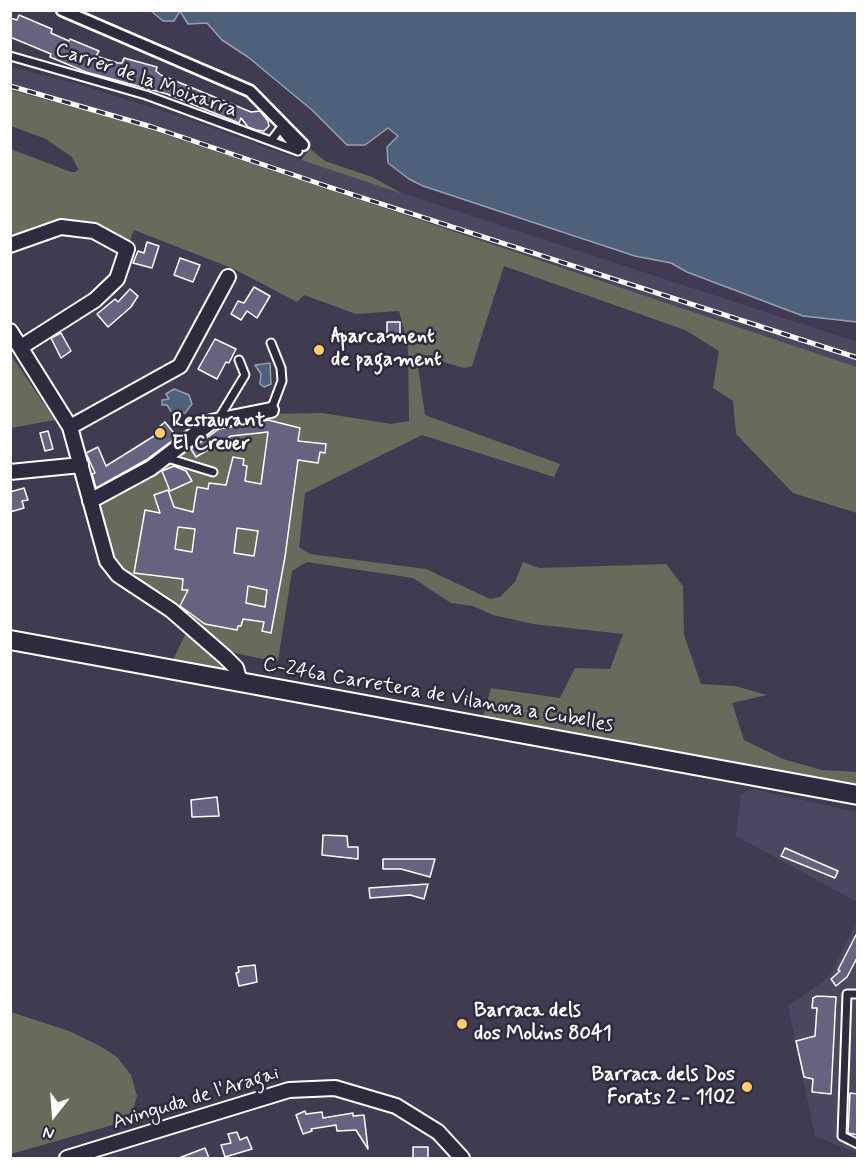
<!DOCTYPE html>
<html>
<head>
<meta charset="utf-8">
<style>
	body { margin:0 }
	#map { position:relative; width:868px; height:1169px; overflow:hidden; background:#403b51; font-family:Mynerve,sans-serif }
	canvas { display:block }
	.frame { position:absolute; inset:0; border:12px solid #fff; pointer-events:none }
	.north { position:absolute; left:24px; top:1085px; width:60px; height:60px; -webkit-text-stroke:4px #2f2a3d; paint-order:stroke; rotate:197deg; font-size:16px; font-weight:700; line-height:24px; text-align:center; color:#fff }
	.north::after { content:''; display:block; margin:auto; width:21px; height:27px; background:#fff; clip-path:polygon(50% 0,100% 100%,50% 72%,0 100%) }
</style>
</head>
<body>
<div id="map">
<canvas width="868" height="1169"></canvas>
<div class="frame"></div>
<div class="north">N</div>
</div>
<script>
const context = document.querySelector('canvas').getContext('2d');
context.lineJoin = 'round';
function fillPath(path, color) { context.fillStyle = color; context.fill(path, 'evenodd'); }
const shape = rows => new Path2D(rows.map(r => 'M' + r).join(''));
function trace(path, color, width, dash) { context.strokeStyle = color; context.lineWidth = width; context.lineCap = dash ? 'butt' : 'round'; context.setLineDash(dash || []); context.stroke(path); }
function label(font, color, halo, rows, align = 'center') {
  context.font = font + ' Mynerve,sans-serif'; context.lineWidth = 5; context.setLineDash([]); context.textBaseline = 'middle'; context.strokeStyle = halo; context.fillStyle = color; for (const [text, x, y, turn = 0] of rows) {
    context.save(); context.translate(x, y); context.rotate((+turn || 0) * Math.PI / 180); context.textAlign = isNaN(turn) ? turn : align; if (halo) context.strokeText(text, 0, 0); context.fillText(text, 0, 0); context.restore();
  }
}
fillPath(shape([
	[10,67,78,84,193,121,301,160,857,342,857,367,125,121,11,90],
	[753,789,857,812,857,902,736,836,741,794],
	[857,921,857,1153,815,1136,788,1006,829,977]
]), '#4b475f');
fillPath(shape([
	[10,90,125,121,857,367,857,513,793,493,736,434,733,401,713,388,719,351,685,330,504,266,472,366,464,368,430,358,417,359,425,415,560,464,554,477,422,435,305,493,299,547,310,554,426,569,490,599,500,597,515,582,523,562,539,568,666,564,683,586,684,635,701,684,735,686,767,695,732,703,744,740,783,759,822,770,857,772,857,787,483,716,491,688,560,698,575,668,610,669,623,634,533,624,493,615,473,606,451,603,413,578,307,562,292,571,278,661,268,660,230,652,166,595,121,571,114,563,97,503,157,474,219,422,268,414,322,413,391,424,409,421,408,350,405,334,399,311,356,314,304,295,297,302,234,269,134,230,130,240,87,222,67,221,46,225,11,237,11,149,71,172,76,172,78,169,72,157,46,139,11,126],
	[310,149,325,161,372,177,403,194,301,160],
	[10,355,11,355,55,420,11,428],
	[187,631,226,670,172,662],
	[11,1012,69,1031,98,1045,117,1057,131,1075,137,1096,130,1120,11,1154]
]), '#686a5b');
const water = shape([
	[151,11,857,11,857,322,803,316,687,272,671,263,635,256,423,186,409,179,388,163,387,147,398,136,388,128,365,145,347,145,312,110,248,57,222,40,207,23,188,24,180,11,174,21,163,21,151,11],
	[270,363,271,384,264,387,260,384,261,374,255,365,270,363],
	[174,389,189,395,192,404,185,413,174,416,167,405,162,405,162,400,169,399,166,394,174,389]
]);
fillPath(water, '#4f617a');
trace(water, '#95a0af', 1.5);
const building = shape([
	[19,15,52,29,51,33,69,41,70,39,99,51,96,56,118,63,122,63,124,58,157,67,156,71,161,75,251,112,260,111,268,121,269,126,264,131,256,130,248,127,241,118,239,123,167,94,86,72,50,57,51,54,10,37,10,18,17,20,19,15],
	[147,242,159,246,152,268,133,263,138,251,144,253,147,242],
	[180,258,200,265,193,282,174,275,180,258],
	[254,287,270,296,257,318,247,311,241,320,231,314,238,301,244,303,254,287],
	[130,289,138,296,131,307,108,327,97,314,115,299,118,302,130,289],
	[387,322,400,322,400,337,387,337,387,322],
	[61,333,71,351,61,358,51,338,61,333],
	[215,339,236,349,229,363,226,362,217,379,198,369,215,339],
	[268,420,300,428,298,441,326,444,325,453,320,452,318,463,298,460,285,557,271,633,262,631,264,622,243,619,241,626,238,626,237,630,205,624,180,606,188,590,182,590,183,579,134,573,145,510,160,513,154,495,168,490,174,507,193,512,197,487,208,489,209,483,226,485,233,457,244,459,243,465,247,466,245,481,261,484,268,432,231,436,196,457,191,449,219,429,268,420],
	[178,527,195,529,192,552,175,549,178,527],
	[237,528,258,531,254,556,234,553,237,528],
	[248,586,267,590,265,607,246,603,248,586],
	[165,422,177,437,146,460,96,488,92,474,95,473,86,453,98,447,106,466,162,431,159,427,165,422],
	[48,431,53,449,45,451,40,433,48,431],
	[174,466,186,471,192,481,170,491,162,471,174,466],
	[24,488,28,500,22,501,24,508,10,512,10,492,24,488],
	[217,797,219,816,192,817,191,800,217,797],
	[323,835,347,836,348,847,358,847,358,859,322,855,323,835],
	[785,848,838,871,835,878,781,856,785,848],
	[383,859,435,859,430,877,401,869,383,869,383,859],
	[428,884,424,899,410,895,370,898,369,888,428,884],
	[858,931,858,956,847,977,836,986,831,979,840,971,838,970,858,931],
	[255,965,257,982,239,986,236,973,239,972,238,967,255,965],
	[817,996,836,997,831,1094,812,1092,813,1079,804,1077,796,1041,815,1036,817,1008,812,1008,813,998,817,996],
	[850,1093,858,1094,858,1135,848,1133,850,1093],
	[305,1111,306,1114,322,1112,323,1118,353,1113,353,1116,364,1115,368,1149,356,1130,337,1131,336,1125,311,1129,312,1131,303,1134,296,1115,305,1111],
	[237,1132,240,1140,247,1137,252,1149,225,1157,221,1145,231,1143,228,1134,237,1132],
	[413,1147,428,1147,428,1158,413,1158,413,1147],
	[205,1148,209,1158,179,1158,205,1148]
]);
fillPath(building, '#666381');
trace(building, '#fff', 1.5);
const service = shape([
	[10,56,146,95,298,151],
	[271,141,280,129,298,151],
	[271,410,282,381,281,368,271,343],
	[219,418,245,375,239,360],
	[164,457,213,472],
	[858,994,847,994,842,1136,858,1144]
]);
const pedestrian = shape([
	[62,10,250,91,303,145]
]);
const minor = shape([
	[10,245,61,227,94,231,127,249,117,279,95,300,21,347],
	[10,331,70,427,107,561,118,575,171,610,225,657,236,668,240,682],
	[70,427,180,366,228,277],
	[10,472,81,465],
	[90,501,151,468,211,422,271,410],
	[67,1158,289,1090,335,1088,396,1106,438,1132,462,1158]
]);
const secondary = shape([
	[10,640,858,795]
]);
trace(service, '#fff', 11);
trace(pedestrian, '#fff', 15);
trace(minor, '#fff', 18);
trace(secondary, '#fff', 22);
trace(service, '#2f2a3d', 7);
trace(pedestrian, '#2f2a3d', 10);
trace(minor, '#2f2a3d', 14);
trace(secondary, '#2f2a3d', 18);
const rail = shape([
	[10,86,152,127,329,187,858,358]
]);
trace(rail, '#fff', 5);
trace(rail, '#2f2a3d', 3, [9]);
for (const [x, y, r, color] of [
	[319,350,6,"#ffd166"],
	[160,433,6,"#ffd166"],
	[462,1024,6,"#ffd166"],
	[747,1087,6,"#ffd166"]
]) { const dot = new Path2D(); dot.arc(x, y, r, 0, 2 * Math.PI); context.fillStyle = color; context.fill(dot); trace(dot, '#2f2a3d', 2); }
label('20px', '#fff', '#2f2a3d', [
	["Carrer de la Moixarra",146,81,19],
	["C-246a Carretera de Vilanova a Cubelles",438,696,10],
	["Avinguda de l'Aragai",196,1099,-17]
]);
label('bold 20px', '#fff', '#2f2a3d', [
	["Aparcament",331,338],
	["de pagament",331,361],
	["Restaurant",172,422],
	["El Creuer",172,445],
	["Barraca dels",474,1012],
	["dos Molins 8041",474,1035],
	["Barraca dels Dos",735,1076,"right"],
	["Forats 2 - 1102",735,1099,"right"]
], 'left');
</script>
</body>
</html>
